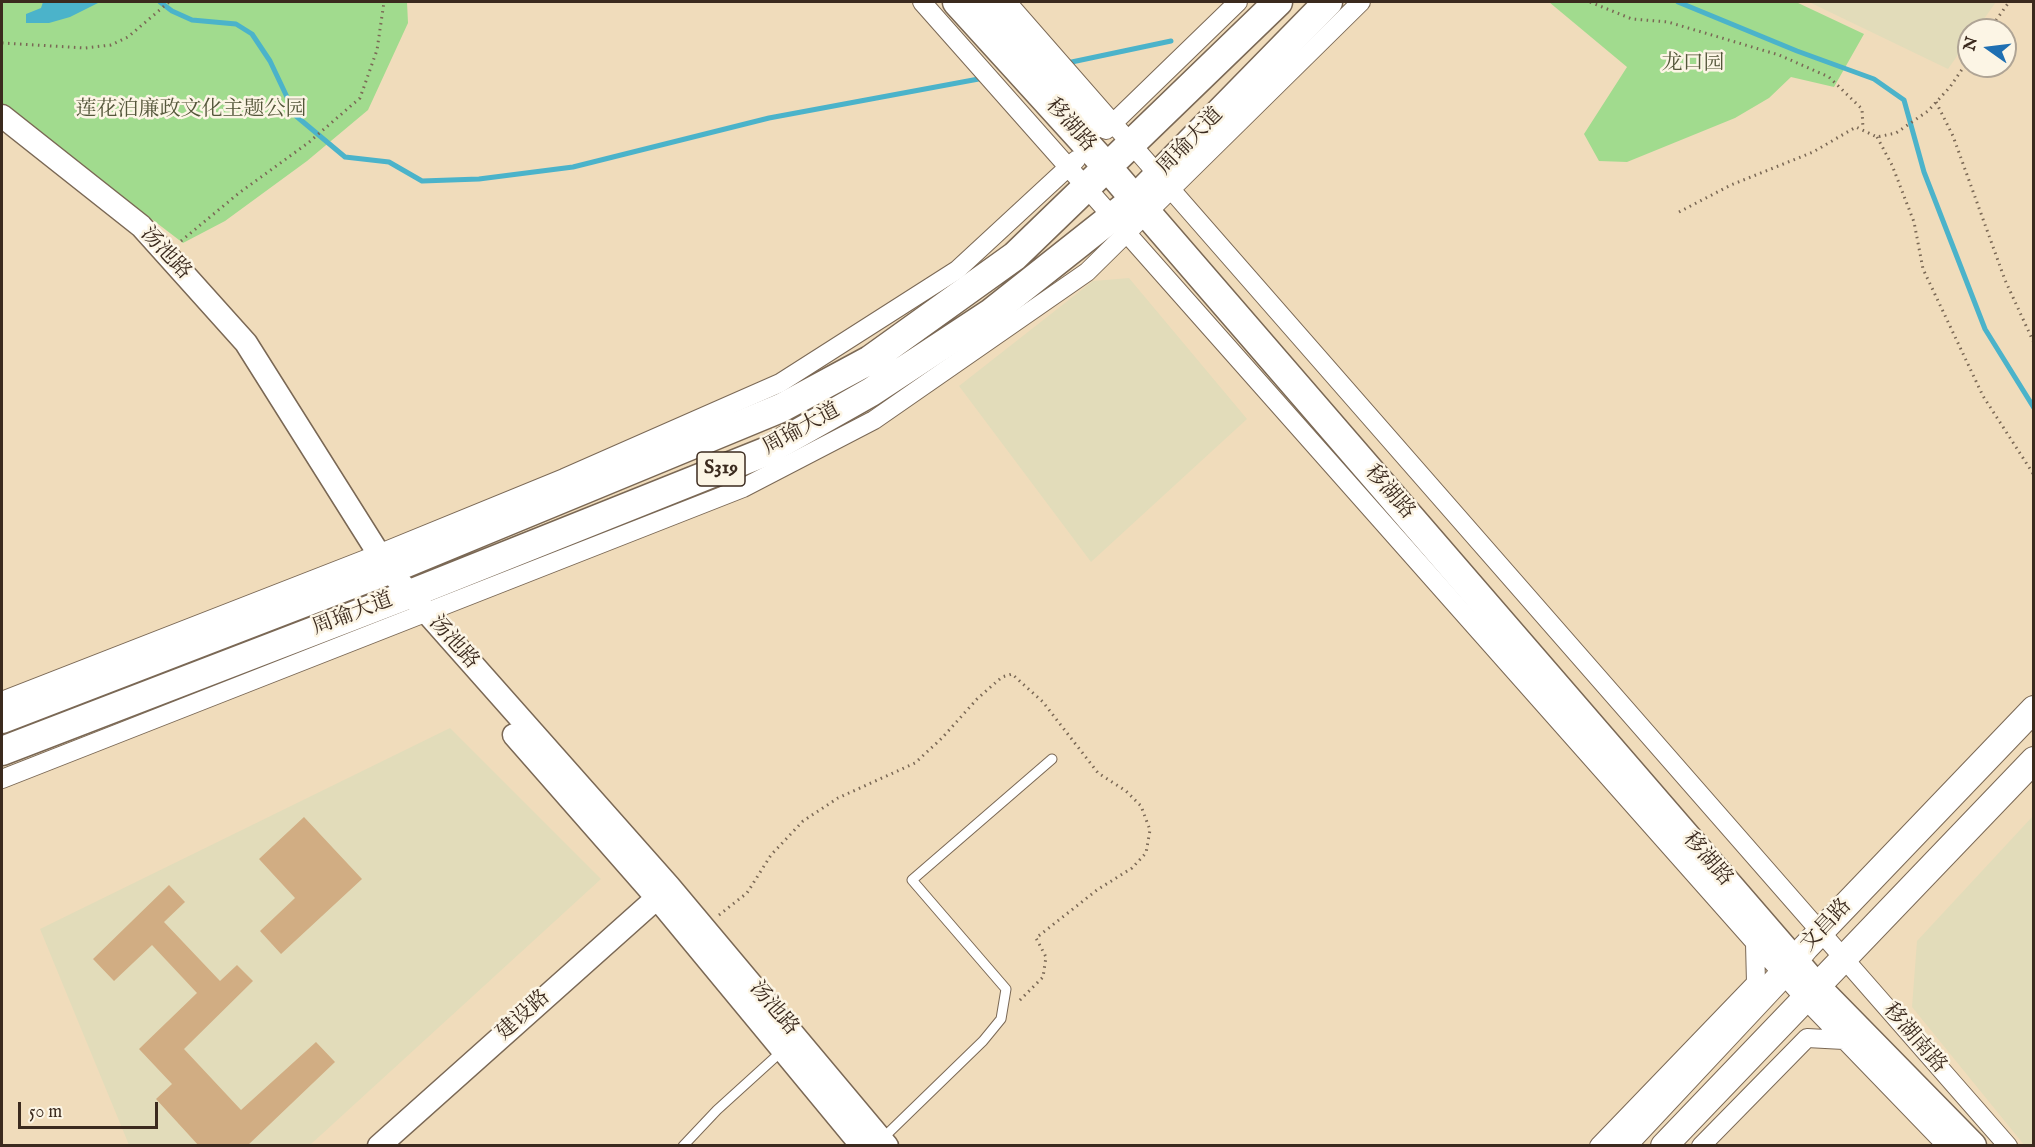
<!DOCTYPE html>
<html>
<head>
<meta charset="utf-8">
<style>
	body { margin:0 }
	#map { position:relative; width:2035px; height:1147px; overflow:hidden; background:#f0dcbb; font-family:"IM FELL English",serif }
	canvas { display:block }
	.frame { position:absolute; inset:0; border:3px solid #3b2a1e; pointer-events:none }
	.north { position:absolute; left:1957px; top:18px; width:60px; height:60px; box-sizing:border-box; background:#fcf5e5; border:2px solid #afa495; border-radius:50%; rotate:284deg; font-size:16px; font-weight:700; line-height:24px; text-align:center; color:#3b2a1e }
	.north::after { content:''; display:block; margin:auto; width:21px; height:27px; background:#1f6fb2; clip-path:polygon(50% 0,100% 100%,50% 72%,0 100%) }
	.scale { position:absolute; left:18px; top:1102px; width:140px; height:27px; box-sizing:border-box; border:3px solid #3b2a1e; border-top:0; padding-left:8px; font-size:18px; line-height:21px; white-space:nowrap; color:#3b2a1e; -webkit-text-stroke:4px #fcf5e5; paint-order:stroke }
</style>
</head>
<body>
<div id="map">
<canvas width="2035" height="1147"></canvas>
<div class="frame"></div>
<div class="north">N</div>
<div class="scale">50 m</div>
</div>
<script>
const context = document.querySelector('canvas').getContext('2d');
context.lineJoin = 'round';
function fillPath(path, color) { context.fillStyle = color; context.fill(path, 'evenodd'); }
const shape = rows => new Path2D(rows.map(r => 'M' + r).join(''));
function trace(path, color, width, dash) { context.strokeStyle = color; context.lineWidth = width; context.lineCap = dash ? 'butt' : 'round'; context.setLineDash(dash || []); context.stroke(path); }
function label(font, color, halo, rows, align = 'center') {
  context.font = font + ' "IM FELL English","Noto Serif SC",serif'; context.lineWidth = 5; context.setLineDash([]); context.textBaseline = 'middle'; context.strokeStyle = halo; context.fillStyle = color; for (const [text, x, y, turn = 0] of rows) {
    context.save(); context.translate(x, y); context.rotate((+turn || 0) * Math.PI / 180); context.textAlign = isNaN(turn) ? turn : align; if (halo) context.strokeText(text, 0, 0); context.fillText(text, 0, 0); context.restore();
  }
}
fillPath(shape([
	[1809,2,1996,2,1976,30,1969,30,1969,39,1948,69],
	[1129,278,1247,419,1091,562,959,386,1093,281],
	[450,728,601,879,310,1145,129,1145,40,929],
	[2033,816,2034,1145,2025,1146,1912,1007,1917,941]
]), '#e2dcba');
fillPath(shape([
	[2,2,407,2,408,23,368,110,307,161,225,221,183,243,2,105],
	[1549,2,1796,2,1864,34,1834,87,1791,77,1769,98,1735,118,1627,162,1599,161,1584,134,1627,67]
]), '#a1db8e');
fillPath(shape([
	[43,2,111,2,98,3,70,17,49,23,26,23,26,14,41,8]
]), '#4bb3ca');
trace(shape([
	[160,2,172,11,192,20,236,24,252,34,270,61,296,116,345,157,389,162,422,181,479,179,573,167,769,118,984,78],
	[1678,2,1797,51,1874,79,1904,100,1924,172,1985,329,2034,408],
	[1067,63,1171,41]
]), '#4bb3ca', 5);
fillPath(shape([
	[304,817,362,879,281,954,260,931,295,898,259,859],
	[169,885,185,902,164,922,220,981,237,965,253,981,184,1049,241,1110,316,1042,335,1062,247,1146,199,1146,156,1099,172,1084,139,1049,197,993,152,945,114,981,93,959]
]), '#d1ad83');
const service = shape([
	[882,1139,983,1041,1001,1019,1006,989,912,880,1052,759],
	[683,1146,717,1110,782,1051]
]);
const minor = shape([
	[922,2,1806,1000,1947,1146],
	[1007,2,2008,1146],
	[1106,130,1238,2],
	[2,701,366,559,564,478,780,383,957,270,1076,160],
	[2,779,743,488,874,420,1087,272,1361,2],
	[1599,1146,1756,983,1755,943],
	[1701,1146,1807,1038,1844,1040]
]);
const tertiary = shape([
	[2,116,141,226,246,343,389,570,669,886,887,1146],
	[514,735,657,898,862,1146],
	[379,1146,667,889]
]);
const secondary = shape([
	[1622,1146,1783,974,1806,947,2034,709],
	[1664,1146,2034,760]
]);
const primary = shape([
	[957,2,1108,168,1817,988,1972,1146],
	[986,2,1095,124],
	[2,719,389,570,781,408,870,360,1015,256,1278,2],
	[2,751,410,594,765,452,871,392,991,313,1135,199,1328,2]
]);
trace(service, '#7a6855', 11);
trace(minor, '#7a6855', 20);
trace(tertiary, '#7a6855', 25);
trace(secondary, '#7a6855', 28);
trace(primary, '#7a6855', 31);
trace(shape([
	[1590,2,1632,19,1668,22,1779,55,1829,77,1862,109,1863,129],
	[1989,30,2009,2],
	[2,43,85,48,111,45,128,37,169,2],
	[1936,102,1953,136,2005,280,2034,343],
	[1877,137,1892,165,1914,222,1923,269,1983,396,2034,475],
	[1679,212,1731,185,1813,152,1856,127,1877,137,1896,133,1928,111,1950,87,1969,59],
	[181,241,239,193,308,143,360,98,377,50,384,2],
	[719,915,747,893,771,855,803,821,838,798,915,763,942,738,977,699,1002,677,1012,674,1043,702,1098,773,1126,791,1141,806,1150,830,1146,853,1132,868,1097,890,1036,938,1046,957,1043,977,1018,1002]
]), '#7a6855', 3, [1.5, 4.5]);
trace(service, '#fff', 9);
trace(minor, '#fff', 18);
trace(tertiary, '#fff', 22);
trace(secondary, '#fff', 26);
trace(primary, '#fff', 28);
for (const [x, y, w] of [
	[721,469,48]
]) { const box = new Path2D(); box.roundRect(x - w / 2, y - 17, w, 34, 4.5); context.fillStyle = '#fcf5e5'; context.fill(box); trace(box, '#3b2a1e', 1.5); }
label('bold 20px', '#3b2a1e', null, [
	["S319",721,469]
]);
label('21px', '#54563a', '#fcf5e5', [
	["龙口园",1693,65],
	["莲花泊廉政文化主题公园",191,111]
]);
label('21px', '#3b2a1e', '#fcf5e5', [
	["移湖路",1070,126,48],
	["周瑜大道",1191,142,-46],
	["汤池路",165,254,47],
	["周瑜大道",802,430,-29],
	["移湖路",1389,493,49],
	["周瑜大道",353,615,-21],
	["汤池路",453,643,48],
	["移湖路",1707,860,49],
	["文昌路",1827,926,-47],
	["汤池路",773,1009,50],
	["建设路",524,1016,-42],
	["移湖南路",1914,1039,49]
]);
</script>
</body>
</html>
